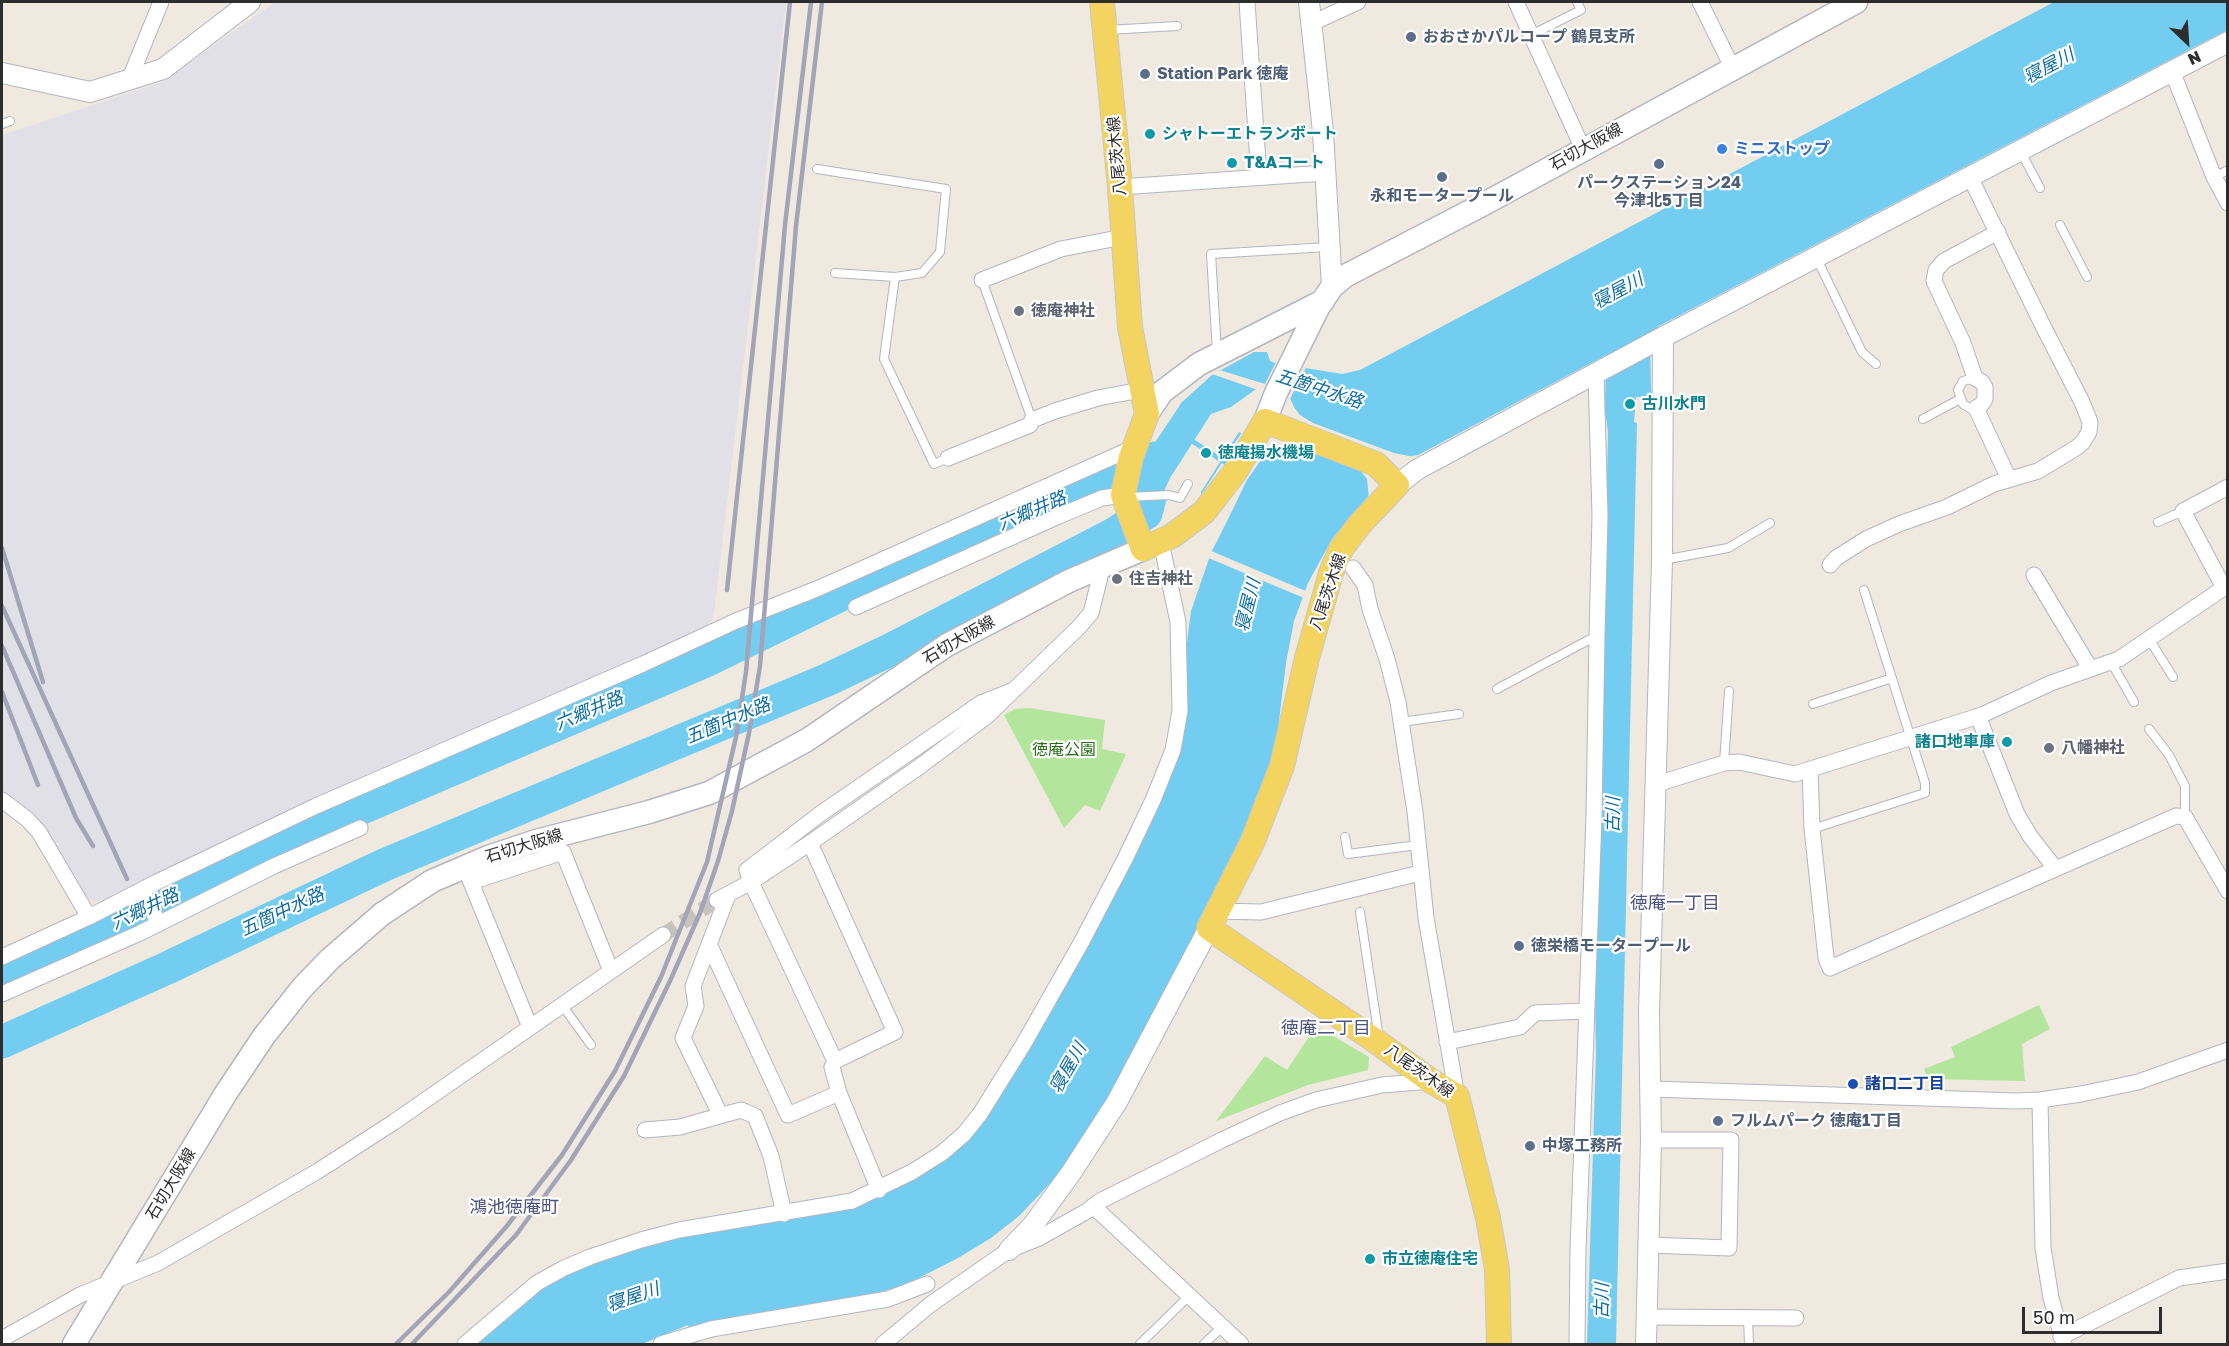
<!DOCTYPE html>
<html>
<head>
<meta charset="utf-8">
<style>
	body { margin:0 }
	#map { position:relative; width:2229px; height:1346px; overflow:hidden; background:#efe9e0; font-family:"Golos Text",sans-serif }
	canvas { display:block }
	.frame { position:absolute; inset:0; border:3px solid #2d2d2d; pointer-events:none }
	.north { position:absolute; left:2157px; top:12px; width:60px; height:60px; -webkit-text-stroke:4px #fff; paint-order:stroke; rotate:155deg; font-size:16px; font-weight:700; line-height:24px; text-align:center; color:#2d2d2d }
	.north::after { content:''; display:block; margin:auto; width:21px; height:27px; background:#2d2d2d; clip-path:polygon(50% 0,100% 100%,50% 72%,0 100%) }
	.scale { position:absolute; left:2022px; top:1307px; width:140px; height:27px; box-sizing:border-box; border:3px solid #2d2d2d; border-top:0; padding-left:8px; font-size:18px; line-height:21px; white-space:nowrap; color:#2d2d2d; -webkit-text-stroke:4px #fff; paint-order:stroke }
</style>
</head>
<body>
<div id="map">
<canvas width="2229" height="1346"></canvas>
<div class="frame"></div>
<div class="north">N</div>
<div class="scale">50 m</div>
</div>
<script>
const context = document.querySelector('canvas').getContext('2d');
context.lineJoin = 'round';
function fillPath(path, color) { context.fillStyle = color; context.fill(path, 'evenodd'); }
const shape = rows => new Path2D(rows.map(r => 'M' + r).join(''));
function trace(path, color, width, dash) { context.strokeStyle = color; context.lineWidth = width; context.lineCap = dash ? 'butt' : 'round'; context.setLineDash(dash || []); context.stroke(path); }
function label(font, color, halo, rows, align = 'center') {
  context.font = font + ' "Golos Text","Noto Sans JP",sans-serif'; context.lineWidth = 4.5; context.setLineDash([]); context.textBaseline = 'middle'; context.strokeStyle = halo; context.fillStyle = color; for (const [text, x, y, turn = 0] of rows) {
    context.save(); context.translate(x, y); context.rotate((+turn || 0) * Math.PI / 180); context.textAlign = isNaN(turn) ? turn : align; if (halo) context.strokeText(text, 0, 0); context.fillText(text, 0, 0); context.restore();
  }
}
fillPath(shape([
	[275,2,786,2,714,614,711,623,636,662,317,797,101,903,88,899,40,821,2,793,2,135,162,82]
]), '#e2e0e7');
fillPath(shape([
	[1030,708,1105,720,1102,749,1126,754,1100,811,1085,805,1064,828,1004,715,1015,709],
	[2039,1005,2050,1029,2022,1044,2025,1081,1928,1079,1924,1069,1955,1057,1951,1047],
	[1316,1026,1369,1057,1368,1070,1308,1085,1216,1121,1265,1056,1287,1070]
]), '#b4e59c');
fillPath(shape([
	[2054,2,2227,2,2227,30,1659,326,1650,333,1651,390,1656,397,1636,397,1634,422,1637,423,1616,1344,1587,1344,1596,1053,1595,1003,1608,432,1605,411,1606,355,1418,455,1412,456,1369,495,1332,539,1308,583,1294,621,1286,663,1278,729,1269,770,1253,815,1199,927,1112,1091,1057,1176,1019,1216,991,1238,958,1258,907,1284,864,1297,689,1328,688,1325,642,1344,473,1344,541,1288,568,1273,617,1255,681,1236,859,1205,879,1197,926,1172,993,1106,1030,1049,1148,827,1180,751,1187,694,1186,651,1191,611,1211,553,1231,513,1201,495,1201,492,1239,432,1272,449,1295,409,1290,398,1259,387,1231,407,1211,414,1170,478,1154,514,1145,524,1137,506,1137,489,1146,456,1182,402,1212,375,1254,352,1267,352,1270,361,1275,363,1342,374,1360,370]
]), '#73cdf1');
fillPath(shape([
	[1276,362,1307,366,1290,399,1275,396,1212,374,1181,401,1166,419,1180,400,1216,369,1265,384],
	[1293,406,1300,415,1313,423,1394,453,1419,458,1413,459,1369,499,1367,479,1359,469,1295,445,1285,445,1272,449,1263,457,1247,480,1231,513,1201,495,1242,432,1266,446,1268,443,1271,445],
	[1209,550,1308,592,1303,605,1304,598,1206,557]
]), '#efe9e0');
trace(shape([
	[1189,439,1226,463]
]), '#73cdf1', 5);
trace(shape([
	[2,976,103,931,329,822,710,659,843,594,1002,523,1103,480,1140,469,1156,458],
	[2,1042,165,969,384,865,829,679,892,649,1114,534,1146,513,1150,498]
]), '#73cdf1', 33);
trace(shape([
	[663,935,717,900]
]), '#c8c3bc', 15, [15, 8]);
const service = shape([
	[1107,30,1177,26],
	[1531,35,1581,10,1577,2],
	[2,124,10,121],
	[2021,152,2040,188],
	[817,169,946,189,940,252,922,273,895,277],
	[2214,177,2228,170],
	[2060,225,2087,277],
	[1816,257,1862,352,1876,364],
	[835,273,895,277,884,359,934,464,948,458],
	[982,280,1032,420],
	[1217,352,1211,254,1328,247],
	[1975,378,1963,381,1958,390,1963,404,1971,409,1976,408],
	[1923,419,1960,399],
	[1127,497,1169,495,1180,498,1188,484],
	[2158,522,2183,511],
	[1663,560,1728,548,1770,523],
	[2149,639,2173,677],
	[2111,662,2134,702],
	[1497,689,1596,636],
	[1813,704,1892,678],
	[1401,722,1459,714],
	[2149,729,2169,755,2185,786,2185,817],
	[1724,763,1729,691],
	[1812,829,1925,793,1925,783,1864,590],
	[1345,837,1348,854,1418,845],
	[1360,912,1379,1038],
	[562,1005,591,1045],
	[1748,1318,1749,1344],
	[1140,1344,1188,1297],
	[1204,1344,1222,1327]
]);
const minor = shape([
	[1247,2,1259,177],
	[1516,2,1583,149],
	[1700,2,1732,67],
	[1310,24,1358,2],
	[2172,71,2214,177,2228,203],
	[130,78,161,2],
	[1120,187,1325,173],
	[1998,232,1944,261,1936,270,1934,281,1963,343,1975,378,1982,382,1985,387,1985,399,1982,404,1976,408,2009,479],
	[982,280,1061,249,1123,237],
	[948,458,1030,425,1032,420,1055,411,1098,398,1141,390],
	[1830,565,1836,558,1866,539,1899,524,1947,507,1994,484,2038,471,2076,448,2083,442,2089,432,2090,422,2082,402,2044,328,1970,177],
	[1353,568,1365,585,1370,609,1387,659,1398,702,1415,812,1426,918,1457,1096],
	[2034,575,2090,668],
	[2224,588,2183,511,2228,487],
	[856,607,1059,516,1102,498,1123,495],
	[1978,716,2017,814,2030,836,2055,868],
	[1810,769,1812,829,1826,958,1830,968,2176,816,2185,817,2228,891],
	[1657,784,1724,763,1739,762,1795,774,1982,715,2051,683,2119,659,2228,585],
	[2,800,27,819,39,832,89,917],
	[810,843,895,1032,835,1061],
	[468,875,530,1027],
	[471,882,563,852,611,971],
	[142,890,159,924],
	[717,900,751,882,810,843,919,767,987,716,1078,628,1091,613,1100,577,1100,567],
	[1216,911,1261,912,1420,873],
	[709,944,788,1115,839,1093],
	[2,957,89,917,155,883,316,806,643,664,736,621,819,588,1135,447],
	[2,994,140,933,274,866,360,828],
	[1447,1042,1520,1027,1535,1013,1586,1011],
	[1651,1089,2016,1101,2040,1100,2081,1094,2138,1082,2228,1050],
	[2040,1100,2043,1248,2051,1298,2064,1344],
	[720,1114,683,1038,696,1006,693,986,728,895],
	[645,1130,680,1127,741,1110,755,1116,771,1156,784,1214],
	[879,1190,839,1093,832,1067,835,1061,751,882,747,870,820,814,981,703,1014,690],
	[1093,1206,1241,1344],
	[1649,1245,1729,1248,1731,1140,1651,1140],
	[1646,1317,1796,1318],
	[2061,1337,2179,1278,2228,1271],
	[2,1339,80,1295,158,1263,318,1171,394,1122,663,935],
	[465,1344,537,1283,564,1268,590,1257,641,1240,679,1230,852,1201,912,1172,942,1153,964,1134,980,1114,1023,1045,1081,943,1126,857,1153,800,1173,750,1180,711,1178,622,1161,542],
	[661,1344,711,1329,888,1299,927,1284],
	[883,1344,931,1304,1009,1250,1039,1238,1087,1211,1100,1201,1222,1140,1280,1113,1316,1100,1382,1085,1431,1081],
	[1577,1344,1578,1249,1594,817,1597,635,1600,516,1596,374]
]);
const tertiary = shape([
	[1309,2,1323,132,1332,287],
	[2,73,90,92,163,69,250,2],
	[1397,485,1418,469,1663,337,2228,42],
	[1009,1250,1033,1225,1071,1173,1117,1102,1209,928],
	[1646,1344,1651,1140,1649,1012,1662,560,1663,337]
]);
const secondary = shape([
	[1147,414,1162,392,1199,364,1323,301],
	[1265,421,1276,393,1319,306,1332,287,1345,276,1482,205,1856,2],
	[74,1344,226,1093,264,1036,302,988,330,959,382,914,432,881,488,857,536,841,649,812,709,793,807,740,947,645,1069,581,1143,549]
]);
const primary = shape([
	[1102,2,1120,187,1130,327,1147,414,1131,457,1123,495,1143,549,1172,536,1204,512,1235,472,1265,421,1376,464,1397,485,1360,524,1341,549,1331,573,1307,658,1282,766,1252,843,1209,928,1380,1044,1431,1081,1457,1096,1488,1218,1497,1269,1499,1344]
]);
trace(service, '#b3b6c1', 10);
trace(minor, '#b3b6c1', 17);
trace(tertiary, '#b3b6c1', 22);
trace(secondary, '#b3b6c1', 25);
trace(primary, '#c8c8c8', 26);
trace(service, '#fff', 8);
trace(minor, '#fff', 15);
trace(tertiary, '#fff', 20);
trace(secondary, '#fff', 22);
trace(primary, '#f3d461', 24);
trace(shape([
	[2,548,43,682],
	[727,590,790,2],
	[2,606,127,879],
	[2,646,76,818,93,846],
	[2,692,38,785],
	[396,1344,449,1292,506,1227,562,1155,615,1071,661,977,707,862,736,737,746,672,785,225,811,2],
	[412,1344,516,1235,571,1160,624,1076,670,981,700,913,718,861,732,811,749,733,760,666,796,226,822,2]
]), '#a2a5b8', 4.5);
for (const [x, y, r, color] of [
	[1411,37,6,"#5c6f8a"],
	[1145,74,6,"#5c6f8a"],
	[1150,134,6,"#0f9aa8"],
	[1722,149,6,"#3f7fe0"],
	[1232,163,6,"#0f9aa8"],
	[1659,164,6,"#5c6f8a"],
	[1442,177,6,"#5c6f8a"],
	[1019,311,6,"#6b7280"],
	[1630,404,6,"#0f9aa8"],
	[1206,453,6,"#0f9aa8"],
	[1117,579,6,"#6b7280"],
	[2007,742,6,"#0f9aa8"],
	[2049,748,6,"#6b7280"],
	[1519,946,6,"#5c6f8a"],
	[1853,1084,6,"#1a4fb4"],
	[1718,1121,6,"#5c6f8a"],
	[1530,1146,6,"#5c6f8a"],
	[1370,1259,6,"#0f9aa8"]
]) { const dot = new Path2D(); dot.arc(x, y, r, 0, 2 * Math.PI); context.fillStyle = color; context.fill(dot); trace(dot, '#fff', 2); }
label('bold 16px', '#4e5e75', '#fff', [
	["おおさかパルコープ 鶴見支所",1423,37],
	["Station Park 徳庵",1157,74],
	["パークステーション24",1659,183,"center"],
	["今津北5丁目",1659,201,"center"],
	["永和モータープール",1442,196,"center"],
	["徳栄橋モータープール",1531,946],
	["フルムパーク 徳庵1丁目",1730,1121],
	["中塚工務所",1542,1146]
], 'left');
label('bold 16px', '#0d838f', '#fff', [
	["シャトーエトランボート",1162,134],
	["T&Aコート",1244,163],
	["古川水門",1642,404],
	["徳庵揚水機場",1218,453],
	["諸口地車庫",1995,742,"right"],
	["市立徳庵住宅",1382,1259]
], 'left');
label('16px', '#2d2d2d', '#fff', [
	["石切大阪線",1586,147,-29],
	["八尾茨木線",1117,156,-95],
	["八尾茨木線",1328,592,-71],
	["石切大阪線",959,640,-30],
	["石切大阪線",524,846,-17],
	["八尾茨木線",1419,1071,35],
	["石切大阪線",171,1184,-59]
]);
label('bold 16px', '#366cbe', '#fff', [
	["ミニストップ",1734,149]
], 'left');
label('bold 16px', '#5b616d', '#fff', [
	["徳庵神社",1031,311],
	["住吉神社",1129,579],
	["八幡神社",2061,748]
], 'left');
label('16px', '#2a6d1a', '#fff', [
	["徳庵公園",1064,750]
]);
label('bold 16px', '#164399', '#fff', [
	["諸口二丁目",1865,1084]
], 'left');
label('italic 18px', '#0c6ca3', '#fff', [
	["寝屋川",2049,66,-28],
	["寝屋川",1618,291,-28],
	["五箇中水路",1319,389,18],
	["六郷井路",1032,511,-23],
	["寝屋川",1248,605,-76],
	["六郷井路",589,711,-23],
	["五箇中水路",728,721,-23],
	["古川",1613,815,-89],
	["六郷井路",145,909,-25],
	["五箇中水路",282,912,-25],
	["寝屋川",1068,1068,-60],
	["寝屋川",633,1297,-19],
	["古川",1602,1301,-89]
]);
label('18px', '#4c547f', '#fff', [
	["徳庵一丁目",1675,903],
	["徳庵二丁目",1326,1028],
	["鴻池徳庵町",514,1207]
]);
</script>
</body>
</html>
